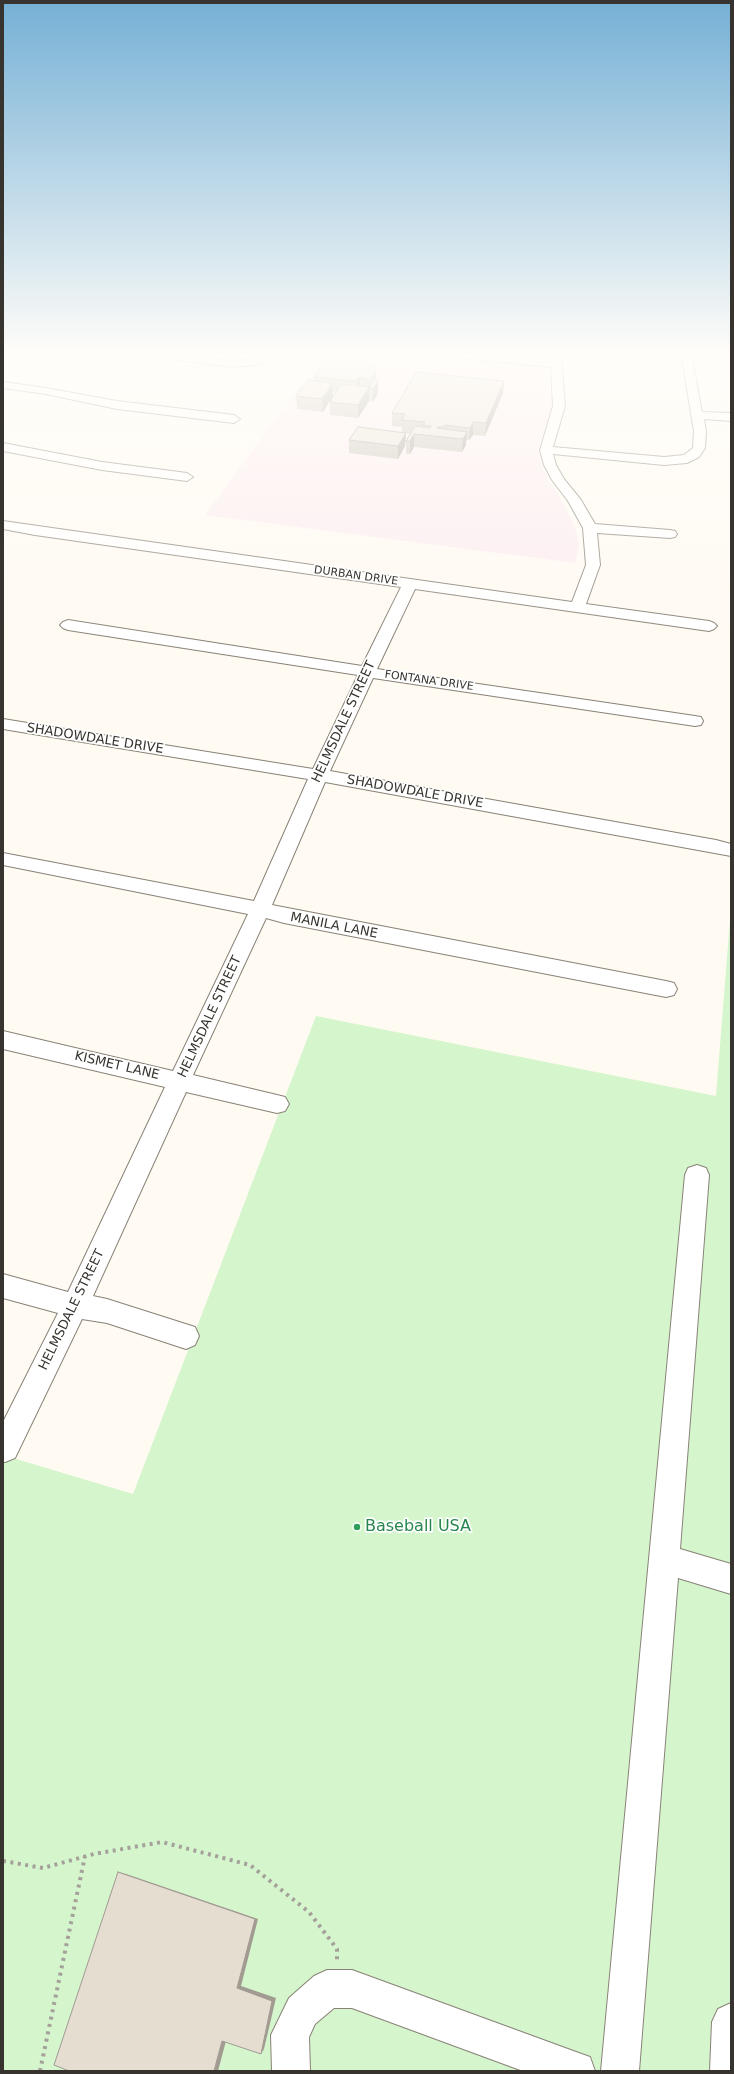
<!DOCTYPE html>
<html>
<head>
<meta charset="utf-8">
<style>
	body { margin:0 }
	#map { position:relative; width:734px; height:2074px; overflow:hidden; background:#fffaf2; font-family:"DejaVu Sans",sans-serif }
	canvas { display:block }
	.frame { position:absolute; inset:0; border:4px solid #37342f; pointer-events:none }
</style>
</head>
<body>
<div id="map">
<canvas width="734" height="2074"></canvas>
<div class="frame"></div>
</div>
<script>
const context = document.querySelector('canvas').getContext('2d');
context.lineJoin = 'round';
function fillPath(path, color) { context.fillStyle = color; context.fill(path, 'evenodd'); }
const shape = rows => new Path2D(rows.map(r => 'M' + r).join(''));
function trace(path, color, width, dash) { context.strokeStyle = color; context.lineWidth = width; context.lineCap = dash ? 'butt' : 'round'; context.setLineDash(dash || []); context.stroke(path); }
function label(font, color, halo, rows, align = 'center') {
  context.font = font + ' "DejaVu Sans",sans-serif'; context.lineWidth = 3.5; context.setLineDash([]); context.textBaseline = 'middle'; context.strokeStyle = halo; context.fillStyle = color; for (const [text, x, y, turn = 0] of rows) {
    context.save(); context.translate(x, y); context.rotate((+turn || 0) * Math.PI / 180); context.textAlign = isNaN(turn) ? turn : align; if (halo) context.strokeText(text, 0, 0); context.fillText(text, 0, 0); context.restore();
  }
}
fillPath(shape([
	[324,353,396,353,539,367,546,370,552,404,538,449,542,466,549,481,562,501,575,527,579,546,575,563,205,515]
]), '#fcecf0');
fillPath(shape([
	[731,907,731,2071,3,2071,3,1455,133,1494,316,1016,716,1096]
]), '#d5f5cd');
const minor = shape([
	[141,353,168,353,231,361,249,360,260,353,271,353,264,361,255,365,231,367,146,356,142,355,141,353],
	[436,353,471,353,551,360,551,353,561,353,565,406,553,447,664,457,684,455,693,448,694,431,681,353,691,353,702,412,731,413,731,421,704,419,706,431,705,448,699,457,687,463,664,465,553,454,556,465,564,479,581,500,595,524,670,530,675,531,677,534,675,537,670,538,597,533,600,565,586,604,709,621,714,623,717,626,714,629,709,631,415,589,377,669,695,716,701,717,703,721,701,725,695,726,373,678,330,771,716,840,731,844,731,856,325,782,272,905,666,981,674,983,677,989,674,995,666,997,284,923,266,918,193,1075,277,1095,285,1097,289,1104,285,1111,277,1113,186,1092,93,1296,107,1299,195,1327,199,1336,195,1345,186,1349,107,1323,82,1319,15,1458,5,1462,3,1462,3,1422,58,1313,3,1298,3,1274,68,1292,165,1087,3,1049,3,1031,173,1071,248,914,3,865,3,853,254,901,308,779,3,729,3,719,313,769,358,675,68,630,63,628,60,625,63,622,68,620,362,666,401,587,35,535,3,529,3,521,572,602,586,565,583,528,568,501,552,480,544,465,540,450,553,406,551,367,441,356,437,355,436,353],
	[3,382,46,388,117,401,234,415,240,419,234,423,117,409,46,394,3,388,3,382],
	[3,443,102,462,187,473,193,477,187,481,102,470,3,451,3,443],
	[697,1165,706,1168,709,1175,680,1549,731,1564,731,1594,678,1578,639,2071,601,2071,685,1175,688,1168,697,1165],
	[327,1970,352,1970,576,2052,590,2057,595,2071,523,2071,352,2008,334,2008,315,2024,309,2037,310,2071,272,2071,271,2035,289,1998,314,1976,327,1970],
	[731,2003,731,2071,710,2071,712,2022,718,2009,731,2003]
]);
trace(minor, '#898277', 2);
trace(shape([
	[3,1861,43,1868,94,1854,162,1842,250,1865,309,1912,337,1949,337,1960],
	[40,2071,85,1856]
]), '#a5a19a', 4, [3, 4.5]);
fillPath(minor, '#fff');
fillPath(shape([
	[371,365,376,380,378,381,378,393,373,402,369,401,358,418,330,415,330,402,336,392,333,391,333,396,323,412,297,409,296,396,314,381,314,377],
	[504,381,503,393,485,436,473,435,469,440,466,440,466,445,462,452,414,447,410,454,406,454,406,441,410,434,406,433,405,446,398,459,349,453,349,440,402,433,402,427,392,426,392,413]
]), '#c6beb4');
fillPath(shape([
	[376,365,376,385,370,378],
	[360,377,360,390,356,394,356,381],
	[378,381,378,393,373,402,373,389],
	[504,381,503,393,485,436,486,423],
	[333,383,333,396,323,412,322,399],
	[369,387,369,401,358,418,358,405],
	[473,422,473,435,469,440,470,428],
	[467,432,466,445,462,452,463,439],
	[406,433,405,446,398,459,398,446],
	[414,434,414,447,410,454,410,441],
	[118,1872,126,1874,258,1919,241,1986,276,1998,264,2049,261,2054,237,1988],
	[227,2037,218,2071,214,2071,222,2041]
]), '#a19b92');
const building = shape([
	[328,357,371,362,368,365,376,365,376,373,370,378,378,381,373,389,369,388,373,381,360,377,356,381,314,377,328,357],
	[416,372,504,381,486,423,473,422,470,428,445,425,444,427,437,427,437,428,467,432,463,439,414,434,410,441,406,441,415,426,430,428,431,426,423,425,425,422,402,420,405,414,392,413,416,372],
	[308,380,333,383,322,399,296,396,308,380],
	[341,384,369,387,358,405,330,402,341,384],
	[358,427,406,433,398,446,349,440,358,427],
	[118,1872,255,1919,237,1988,272,2001,261,2054,222,2041,214,2071,69,2071,54,2065,118,1872]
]);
fillPath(building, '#e6ddd1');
trace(building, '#a19b92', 1);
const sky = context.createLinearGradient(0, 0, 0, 643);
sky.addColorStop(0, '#75b0d5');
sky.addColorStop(0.55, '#fffdf9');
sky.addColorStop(1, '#fffdf900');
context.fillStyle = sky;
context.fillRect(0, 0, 734, 643);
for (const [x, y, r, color] of [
	[357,1527,4,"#2e9e5b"]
]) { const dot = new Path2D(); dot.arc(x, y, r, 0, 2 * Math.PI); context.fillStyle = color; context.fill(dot); trace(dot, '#fff', 1.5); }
label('11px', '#37342f', '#fff', [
	["DURBAN DRIVE",356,576,8],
	["FONTANA DRIVE",429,681,8]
]);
label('13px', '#37342f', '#fff', [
	["HELMSDALE STREET",344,722,-65],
	["SHADOWDALE DRIVE",95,739,9],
	["SHADOWDALE DRIVE",415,792,10],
	["MANILA LANE",334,926,11],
	["HELMSDALE STREET",210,1017,-65],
	["KISMET LANE",117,1066,13],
	["HELMSDALE STREET",72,1310,-64]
]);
label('16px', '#27864d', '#fff', [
	["Baseball USA",365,1527]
], 'left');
</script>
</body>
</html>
